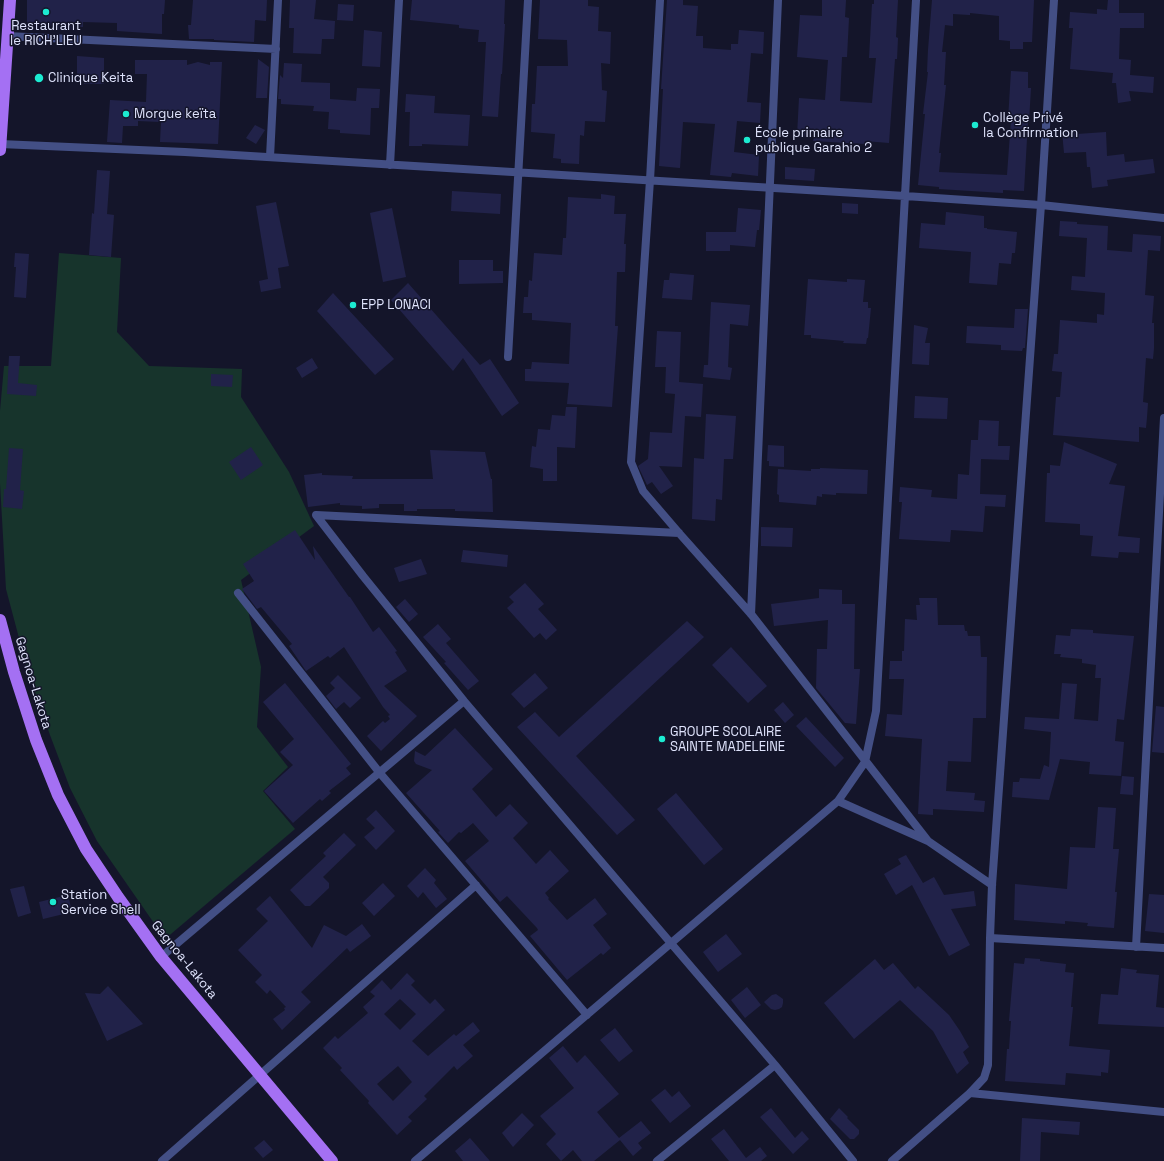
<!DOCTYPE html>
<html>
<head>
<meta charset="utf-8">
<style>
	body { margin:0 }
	canvas { display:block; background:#14152a }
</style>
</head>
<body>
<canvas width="1164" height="1161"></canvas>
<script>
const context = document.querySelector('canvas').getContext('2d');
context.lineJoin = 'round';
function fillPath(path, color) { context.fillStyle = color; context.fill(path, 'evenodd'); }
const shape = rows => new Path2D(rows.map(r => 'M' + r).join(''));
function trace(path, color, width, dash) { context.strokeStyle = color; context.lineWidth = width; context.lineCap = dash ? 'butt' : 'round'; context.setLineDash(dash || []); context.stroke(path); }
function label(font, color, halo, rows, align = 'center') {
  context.font = font + ' "Space Grotesk",sans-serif'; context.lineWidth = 3; context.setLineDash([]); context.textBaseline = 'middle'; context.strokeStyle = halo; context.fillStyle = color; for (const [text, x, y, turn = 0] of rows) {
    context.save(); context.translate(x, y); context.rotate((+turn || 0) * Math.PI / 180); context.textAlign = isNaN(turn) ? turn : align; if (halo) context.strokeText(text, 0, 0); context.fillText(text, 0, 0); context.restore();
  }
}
fillPath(shape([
	[59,253,121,258,117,332,149,366,242,369,241,397,289,472,314,526,241,580,261,667,257,727,288,767,263,791,295,829,165,939,97,841,70,788,50,735,27,668,6,589,0,483,0,411,4,366,51,366]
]), '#17342c');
fillPath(shape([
	[27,0,165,0,164,14,162,14,162,34,117,31,117,23,83,22,83,27,72,26,72,30,56,30,56,26,27,25],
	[193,0,267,0,266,21,255,20,254,42,214,40,214,39,189,39,188,25,191,25],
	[290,0,316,0,314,19,335,21,334,39,322,39,321,54,293,53,294,28,289,28],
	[412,0,505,0,504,24,505,24,502,74,501,74,498,117,482,116,486,42,478,42,479,30,459,28,459,25,410,20],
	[540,0,588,0,588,6,599,7,598,31,611,32,610,64,601,63,602,90,607,91,605,122,585,121,584,136,580,135,579,164,561,163,561,159,553,158,555,134,531,132,532,104,535,104,537,66,568,66,567,40,538,39],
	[667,0,683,0,683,5,698,6,696,36,703,36,703,48,731,50,731,44,738,44,739,30,764,32,763,54,751,53,747,102,761,103,760,123,737,121,734,152,759,155,758,176,732,173,731,177,710,175,715,124,683,122,680,168,659,166,663,89,661,89],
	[822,0,846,0,845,17,849,18,847,57,842,57,840,101,872,103,876,58,869,58,872,4,874,4,874,0,898,0,896,37,898,38,897,59,895,59,889,143,865,141,865,144,813,141,814,137,797,136,799,98,825,100,828,60,797,57,800,15,822,16],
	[932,0,1034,0,1032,42,1023,42,1023,49,1010,49,1010,41,999,40,999,16,970,13,970,15,953,14,953,26,945,25,942,52,946,52,944,85,946,85,939,153,941,153,939,172,1007,175,1011,120,1008,120,1011,71,1028,72,1028,88,1031,88,1029,121,1028,121,1024,191,1003,190,1003,193,939,189,939,187,918,185,925,114,923,114,928,72,927,72,928,50],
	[1108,0,1119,0,1119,13,1144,13,1144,28,1120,28,1119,59,1131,60,1130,75,1154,77,1153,93,1129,91,1131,101,1118,103,1116,83,1112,83,1113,73,1070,69,1073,28,1069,28,1070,12,1097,14,1097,9,1107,10],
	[338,4,354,5,353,21,337,20],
	[364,30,382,32,380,67,362,66],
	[77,56,104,58,104,84,84,84,84,78,77,78],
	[258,59,269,67,267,98,256,98],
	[135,60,187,60,187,65,198,62,210,65,210,62,222,62,218,144,160,142,161,122,138,121,138,126,123,126,122,143,107,142,110,100,146,102,147,74,135,74],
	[284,63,302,64,301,82,330,83,330,99,356,101,357,88,380,89,379,108,371,108,370,135,340,133,340,130,328,129,329,112,313,111,314,106,281,104,281,99,278,99,280,75,283,78],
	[406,94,435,96,434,113,470,115,468,146,422,144,422,146,409,146,410,112,405,112],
	[255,125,265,130,256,144,246,138],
	[1077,130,1077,134,1106,132,1107,156,1124,154,1125,162,1153,159,1155,173,1107,180,1108,186,1092,188,1090,167,1087,167,1086,152,1064,153,1062,131],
	[785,167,815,169,814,181,785,179],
	[97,170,110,171,107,214,114,215,111,257,89,255,92,213,94,214],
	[452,191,501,194,500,214,451,211],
	[601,194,615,196,614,214,626,214,624,244,626,244,625,272,617,272,615,326,618,326,612,407,567,404,569,383,525,381,525,369,531,369,532,362,569,364,571,323,532,320,532,313,523,313,524,297,528,297,529,280,532,281,534,253,562,255,563,238,566,238,568,197,601,199],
	[276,202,289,266,278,268,281,288,261,292,259,281,268,279,256,206],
	[842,203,858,204,858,214,842,213],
	[392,208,406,277,383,282,370,213],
	[738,208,761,210,759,230,757,230,755,247,730,245,730,251,706,251,706,232,736,232],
	[946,212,984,216,984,228,987,228,987,229,1017,232,1015,253,1012,253,1011,264,999,263,997,285,969,283,971,252,919,248,921,223,945,225],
	[1060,221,1077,222,1077,224,1108,226,1107,250,1132,252,1133,234,1161,236,1160,251,1148,250,1145,295,1154,296,1152,323,1154,323,1154,348,1153,359,1146,358,1143,402,1148,403,1147,417,1146,428,1139,427,1139,442,1053,435,1056,397,1060,397,1062,372,1052,371,1054,354,1058,354,1060,320,1097,323,1097,314,1104,315,1105,293,1071,290,1072,276,1085,277,1087,238,1059,236],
	[15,253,29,254,26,298,14,297,16,267,14,267],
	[459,260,493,260,493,271,503,271,503,283,459,284],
	[670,273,694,275,692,300,662,298,664,280,669,280],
	[808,279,847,282,847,279,865,280,863,302,868,302,868,308,871,308,868,338,867,338,866,344,843,343,844,341,811,338,811,335,804,335],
	[408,283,480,365,490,359,519,403,502,416,463,358,453,371,391,300],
	[333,293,394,359,375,375,317,311],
	[711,302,750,305,748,326,730,324,728,367,732,368,730,380,703,377,704,365,708,365],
	[1015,309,1028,309,1025,348,1023,348,1022,351,1001,350,1001,345,966,343,967,326,1014,328],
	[914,325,928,328,925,343,930,343,929,365,912,364],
	[657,331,681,332,679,382,703,384,701,417,685,416,682,467,659,466,673,486,661,494,652,482,647,485,638,466,648,459,650,432,672,433,675,394,665,393,666,367,655,367],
	[9,356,20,356,18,383,37,385,36,396,7,394],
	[312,358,318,368,302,378,296,368],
	[211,374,233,375,232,387,211,386],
	[915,396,948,398,947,419,914,418],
	[566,407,577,407,575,448,557,447,557,481,543,481,543,469,530,467,532,446,536,447,538,429,550,430,552,415,565,416],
	[706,414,736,416,733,459,724,459,722,500,716,499,715,521,692,519,694,458,704,459],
	[979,420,999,421,998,446,1010,446,1009,460,981,459,980,494,1006,495,1005,507,985,506,983,532,951,530,950,542,899,539,902,502,899,502,900,487,932,490,931,497,957,499,958,474,969,475,971,440,978,440],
	[1064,442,1117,464,1109,484,1125,486,1118,536,1140,538,1139,553,1119,552,1118,558,1091,556,1093,536,1080,535,1080,524,1045,522,1047,473,1050,473,1050,465,1060,466],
	[768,445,784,446,784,467,769,466,769,461,767,461],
	[251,447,263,465,241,480,229,462],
	[9,448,23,449,20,490,24,491,22,509,3,507,4,489,6,489],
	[430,450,485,452,491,479,492,479,493,512,455,511,455,509,417,509,417,511,404,511,404,504,379,504,379,508,362,509,362,506,340,505,340,503,308,507,304,475,322,473,322,475,353,476,352,479,433,479],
	[820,468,868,470,867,494,836,493,836,495,822,494,822,497,817,496,816,505,779,502,779,495,777,494,778,469,811,471,811,469,820,469],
	[761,527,793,528,792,547,761,546],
	[295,530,315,560,313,546,349,597,350,597,373,632,379,627,397,651,395,652,407,671,384,686,417,716,381,751,367,736,383,721,385,723,390,719,388,716,390,715,383,707,344,647,330,658,328,656,306,671,289,646,292,644,261,607,257,609,242,589,254,581,243,564],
	[463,550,508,555,507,567,461,562],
	[421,559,427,574,399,582,394,568],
	[525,583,544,604,538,609,557,630,546,640,540,633,534,638,507,608,514,602,509,597],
	[819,589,842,590,842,604,855,604,854,669,860,669,856,724,845,723,816,688,817,649,827,649,828,620,774,626,771,604,819,598],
	[919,598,937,598,938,625,964,625,965,631,967,631,968,636,980,636,981,657,987,657,986,718,973,718,971,762,948,761,946,791,975,793,974,800,985,801,984,812,933,809,933,815,918,814,922,739,885,736,887,714,902,715,904,679,889,679,890,661,902,661,902,651,904,651,905,619,917,620,916,605,920,605],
	[405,599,418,614,409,622,396,607],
	[687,621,704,637,576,756,635,820,617,835,517,727,535,712,559,737],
	[438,624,451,639,446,643,479,681,468,690,444,663,446,662,423,637],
	[1071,629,1093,630,1093,633,1134,636,1124,720,1117,719,1115,741,1124,742,1121,776,1089,774,1090,762,1060,759,1049,800,1012,797,1013,782,1019,782,1020,778,1040,779,1044,765,1049,767,1051,732,1024,729,1025,717,1059,719,1062,683,1077,684,1074,719,1098,721,1101,678,1095,678,1096,665,1082,663,1082,659,1060,657,1061,654,1054,654,1056,635,1070,636],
	[731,647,767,686,748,703,712,665],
	[535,673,548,688,524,708,511,694],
	[338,675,361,698,350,708,344,702,336,709,326,696,335,688,330,683],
	[285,683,351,764,346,768,351,774,329,791,331,793,322,801,320,799,293,823,264,791,293,765,280,752,294,739,263,702],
	[783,702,794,715,785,723,774,710],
	[1156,706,1164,707,1164,753,1152,752],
	[806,717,844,758,835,767,796,726],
	[455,728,493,769,472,789,496,817,510,804,528,823,513,838,536,864,550,850,569,871,545,893,549,898,548,899,567,920,595,898,607,914,593,925,611,948,603,955,601,953,567,980,530,936,538,930,537,928,507,896,500,902,465,861,489,841,473,823,461,833,459,832,448,843,438,832,440,831,406,793,432,770,416,764,414,761,415,751,425,756],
	[1122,776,1134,777,1133,795,1120,794],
	[676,793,723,849,704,865,657,809],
	[1098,807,1116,808,1113,849,1119,849,1115,892,1117,892,1114,928,1087,926,1088,923,1065,921,1065,924,1014,920,1015,884,1067,889,1070,847,1095,848],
	[376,810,395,831,376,850,364,837,375,828,366,819],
	[344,833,356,845,323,877,329,883,329,888,310,906,305,906,290,890,326,856,323,853],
	[906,855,923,883,934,877,944,895,974,891,976,906,951,909,970,945,949,956,912,885,896,895,884,874,901,864,898,859],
	[425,868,436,880,434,883,447,899,436,908,423,892,418,898,407,886],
	[383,883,395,896,374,916,362,903],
	[24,886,31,913,18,917,10,889],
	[1149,894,1164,895,1164,933,1145,931],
	[68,895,72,912,43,919,39,902],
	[270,896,312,948,324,925,346,936,362,924,371,936,350,952,347,948,301,992,311,1002,282,1030,273,1019,285,1010,284,1008,286,1007,270,990,267,994,255,982,262,975,238,950,268,921,256,909],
	[726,934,742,954,718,972,703,952],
	[1025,958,1040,959,1040,961,1066,964,1065,972,1074,973,1071,1007,1073,1007,1069,1046,1110,1050,1108,1073,1101,1072,1101,1076,1066,1073,1065,1085,1005,1081,1007,1049,1009,1049,1011,1021,1009,1021,1014,963,1024,964],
	[875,959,884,970,893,963,915,989,918,986,949,1015,960,1031,969,1047,963,1052,969,1063,957,1074,933,1031,900,1000,854,1039,824,1003],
	[1121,968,1137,970,1136,973,1159,975,1156,1007,1164,1008,1164,1027,1098,1024,1101,994,1118,995],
	[407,973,415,981,411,985,430,1004,435,999,445,1010,412,1041,428,1056,454,1034,456,1036,473,1022,480,1031,463,1045,473,1056,457,1070,454,1066,424,1096,427,1099,408,1117,412,1121,397,1135,368,1103,369,1101,340,1070,342,1068,323,1048,335,1036,338,1039,368,1013,363,1007,375,996,370,992,382,980,391,990],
	[400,999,416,1014,400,1030,384,1014],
	[398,1066,412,1082,393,1101,377,1084],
	[108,986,143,1024,107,1041,85,993,100,994],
	[747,987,761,1005,745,1018,731,1000],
	[776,994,783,999,783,1003,782,1007,779,1009,775,1010,771,1009,764,1002,772,995],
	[615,1028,633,1051,619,1062,600,1040],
	[563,1046,577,1063,585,1055,619,1094,597,1112,619,1138,641,1121,651,1133,638,1143,642,1148,633,1156,620,1140,594,1161,582,1161,573,1150,561,1161,546,1144,556,1134,540,1116,574,1088,549,1058],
	[665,1089,672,1097,679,1091,691,1106,670,1123,651,1100],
	[771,1108,795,1138,802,1131,809,1139,793,1154,760,1117],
	[839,1108,848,1117,847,1118,859,1130,859,1134,854,1139,850,1139,830,1119],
	[522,1113,534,1125,513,1147,502,1133],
	[1022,1118,1080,1122,1079,1135,1041,1132,1040,1161,1020,1161],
	[724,1129,746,1158,760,1147,767,1156,761,1161,729,1161,711,1139],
	[470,1138,490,1161,463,1161,455,1151],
	[264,1140,273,1150,263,1158,254,1148]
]), '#212249');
trace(shape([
	[660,0,650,180,631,462,643,491,679,533,751,614,928,841],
	[7,36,276,49],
	[0,144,185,152,905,196,1041,205,1164,218],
	[270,157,278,0],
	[390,165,399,0],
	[508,357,528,0],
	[679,533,316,515,363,576,464,701,775,1065,853,1161],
	[238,593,379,772,587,1015],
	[751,614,778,0],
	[838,801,928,841,992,885],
	[990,938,1164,948],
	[1136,947,1164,418],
	[161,957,464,701],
	[970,1093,1164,1112],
	[162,1161,476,885],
	[415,1161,838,801,865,762,876,711,916,0],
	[657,1161,775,1065],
	[892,1161,970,1093,984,1078,988,1065,990,938,992,885,1041,205,1054,0]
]), '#434f85', 8);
trace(shape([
	[0,150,10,0],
	[0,620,14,672,36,740,58,795,86,849,118,897,161,957,332,1161]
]), '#a470f3', 12);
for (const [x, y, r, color] of [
	[46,12,4,"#1cebd1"],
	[39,78,5,"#1cebd1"],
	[126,114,4,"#1cebd1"],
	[975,125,4,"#1cebd1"],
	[747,140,4,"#1cebd1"],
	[353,305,4,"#1cebd1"],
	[662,739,4,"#1cebd1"],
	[53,902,4,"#1cebd1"]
]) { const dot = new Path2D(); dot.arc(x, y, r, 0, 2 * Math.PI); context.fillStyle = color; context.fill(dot); trace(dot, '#14152a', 1.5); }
label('13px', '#dfe3fc', '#14152a', [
	["Restaurant",46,26,"center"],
	["le RICH'LIEU",46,41,"center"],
	["Clinique Keita",48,78],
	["Morgue keïta",134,114],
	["Collège Privé",983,118],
	["la Confirmation",983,133],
	["École primaire",755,133],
	["publique Garahio 2",755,148],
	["EPP LONACI",361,305],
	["GROUPE SCOLAIRE",670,732],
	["SAINTE MADELEINE",670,747],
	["Station",61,895],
	["Service Shell",61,910]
], 'left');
label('13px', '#dfe3fc', '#14152a', [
	["Gagnoa-Lakota",33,683,73],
	["Gagnoa-Lakota",184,960,51]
]);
</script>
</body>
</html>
